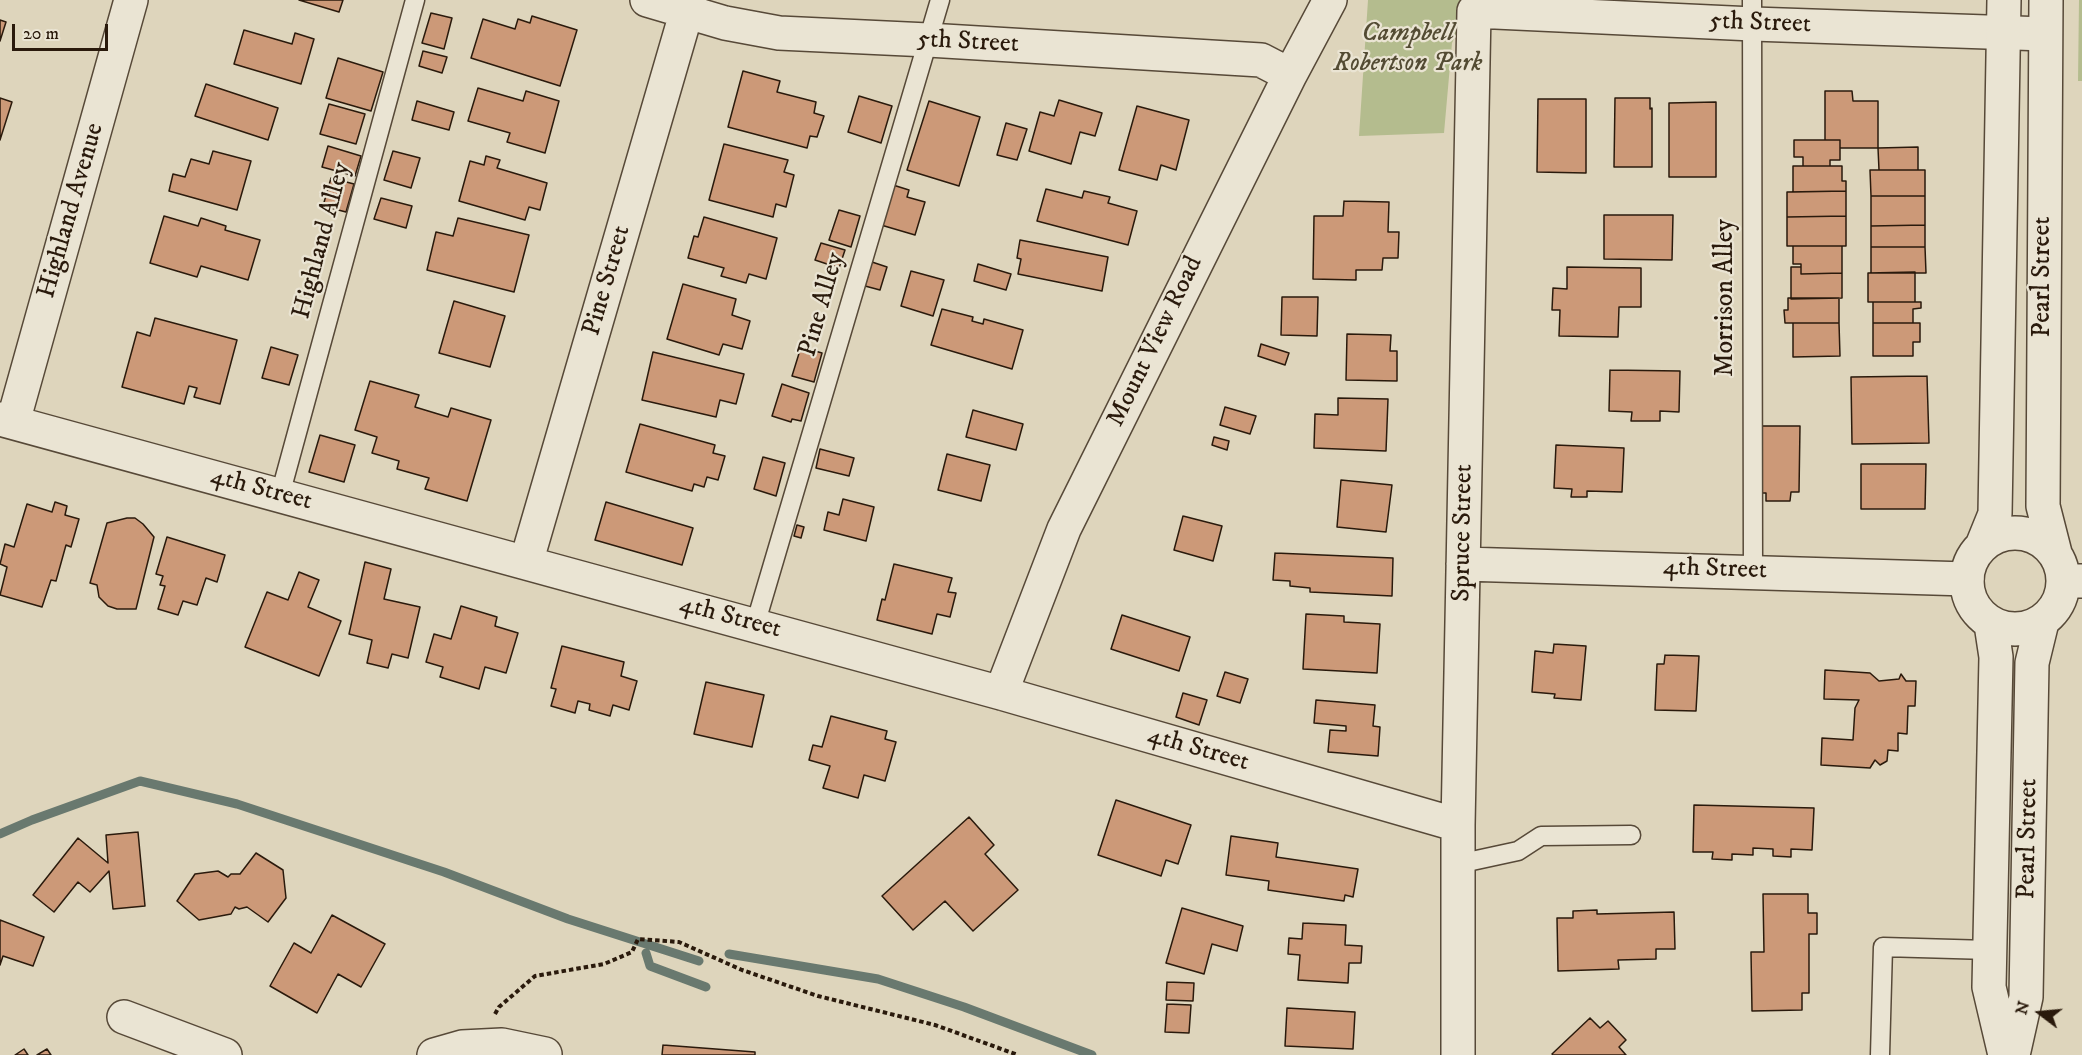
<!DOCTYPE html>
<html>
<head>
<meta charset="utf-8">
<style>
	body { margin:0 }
	#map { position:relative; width:2082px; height:1055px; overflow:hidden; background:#ded5bc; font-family:"IM FELL DW Pica",serif }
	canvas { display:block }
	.north { position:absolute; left:2010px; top:983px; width:60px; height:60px; -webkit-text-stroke:4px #eae4d3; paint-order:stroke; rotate:286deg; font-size:16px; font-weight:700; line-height:24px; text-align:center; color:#2a1a0c }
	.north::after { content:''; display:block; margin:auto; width:21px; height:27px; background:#2a1a0c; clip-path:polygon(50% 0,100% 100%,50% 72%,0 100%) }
	.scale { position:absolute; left:12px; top:24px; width:96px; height:27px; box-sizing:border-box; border:3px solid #2a1a0c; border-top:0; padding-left:8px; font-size:18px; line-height:21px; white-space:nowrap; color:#2a1a0c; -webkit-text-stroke:4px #eae4d3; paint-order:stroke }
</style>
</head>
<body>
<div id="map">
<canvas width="2082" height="1055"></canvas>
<div class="north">N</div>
<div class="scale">20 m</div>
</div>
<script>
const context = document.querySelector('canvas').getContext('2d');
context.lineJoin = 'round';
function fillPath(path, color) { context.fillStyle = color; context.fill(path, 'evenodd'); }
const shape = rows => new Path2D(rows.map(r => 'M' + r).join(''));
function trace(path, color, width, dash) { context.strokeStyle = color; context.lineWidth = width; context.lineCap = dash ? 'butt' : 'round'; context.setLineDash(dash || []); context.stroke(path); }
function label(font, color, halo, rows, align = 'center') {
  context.font = font + ' "IM FELL DW Pica",serif'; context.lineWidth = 4.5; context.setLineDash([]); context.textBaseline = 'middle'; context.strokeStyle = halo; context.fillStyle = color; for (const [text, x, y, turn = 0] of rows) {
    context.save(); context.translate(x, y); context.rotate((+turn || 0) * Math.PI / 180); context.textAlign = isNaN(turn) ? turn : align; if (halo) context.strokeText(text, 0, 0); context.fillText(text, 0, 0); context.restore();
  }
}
fillPath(shape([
	[1368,0,1481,0,1469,8,1452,43,1444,133,1359,136],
	[2079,0,2082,0,2082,81,2078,81]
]), '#b4bc8e');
trace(shape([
	[0,834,32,820,140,781,237,804,444,872,568,919,699,961],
	[646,953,650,966,706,987],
	[729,954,878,979,964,1007,1092,1055]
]), '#69796f', 9);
const building = shape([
	[299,0,343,0,339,12,299,0],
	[431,13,452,18,444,49,422,43,431,13],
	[532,16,577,30,560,86,471,58,483,19,515,29,518,19,530,23,532,16],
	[0,20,6,22,0,41,0,20],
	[244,30,292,44,295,33,314,39,301,84,234,64,244,30],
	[423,51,447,57,442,73,419,66,423,51],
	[338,58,383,72,371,111,326,98,338,58],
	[743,71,780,81,777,92,816,102,814,113,824,116,817,137,810,136,807,148,728,127,743,71],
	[206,84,278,108,268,140,195,116,206,84],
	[478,88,523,101,526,91,559,101,545,153,507,142,510,133,468,121,478,88],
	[1825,91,1852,91,1853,101,1878,101,1878,148,1840,148,1840,140,1825,140,1825,91],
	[859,96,892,106,881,143,848,132,859,96],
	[0,98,12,102,0,140,0,98],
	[1615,98,1650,98,1650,109,1652,108,1652,167,1614,167,1615,98],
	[1538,99,1586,99,1586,173,1537,172,1538,99],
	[1059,100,1102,113,1095,136,1080,132,1071,164,1029,151,1040,112,1054,116,1059,100],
	[417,101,454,112,449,130,412,120,417,101],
	[929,101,980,117,959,186,907,170,929,101],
	[1716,102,1716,177,1669,177,1669,103,1716,102],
	[329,104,365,114,356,144,320,134,329,104],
	[1137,106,1189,120,1176,170,1161,165,1157,180,1119,170,1137,106],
	[1006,123,1027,129,1017,160,997,155,1006,123],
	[1794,140,1840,140,1840,160,1830,160,1830,166,1803,166,1803,157,1794,157,1794,140],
	[724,144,788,160,784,172,794,175,786,207,776,204,773,217,709,200,724,144],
	[328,146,361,156,355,176,322,167,328,146],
	[1918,147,1918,170,1879,170,1878,148,1918,147],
	[213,151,251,161,237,210,169,191,173,174,185,177,191,159,209,164,213,151],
	[393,151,420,158,411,188,384,180,393,151],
	[486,156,500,160,497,168,547,183,540,210,529,207,525,220,459,201,470,161,484,165,486,156],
	[1793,166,1842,166,1842,181,1846,181,1846,191,1793,192,1793,166],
	[1870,170,1925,170,1925,196,1871,196,1870,170],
	[331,178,354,184,346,212,323,206,331,178],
	[893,185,909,190,907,197,925,202,915,235,881,225,893,185],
	[1046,189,1082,198,1084,191,1110,197,1108,203,1137,211,1128,245,1037,221,1046,189],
	[1846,191,1846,216,1787,217,1787,192,1846,191],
	[1871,196,1925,196,1925,225,1871,226,1871,196],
	[381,198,412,206,406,228,374,219,381,198],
	[1344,201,1389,202,1388,232,1399,232,1398,258,1383,258,1382,270,1356,270,1356,280,1313,279,1314,216,1343,216,1344,201],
	[839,210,860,216,851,247,829,240,839,210],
	[1604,215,1673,215,1672,260,1604,259,1604,215],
	[164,216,198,226,201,218,226,226,225,230,260,240,248,280,201,266,197,277,150,263,164,216],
	[1846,216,1846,246,1787,246,1787,217,1846,216],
	[704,217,777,238,766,279,749,274,746,283,721,276,724,268,688,258,694,236,698,237,704,217],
	[458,218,529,235,514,292,427,270,436,232,453,236,458,218],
	[1925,225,1925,247,1871,247,1871,226,1925,225],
	[1020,240,1108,257,1102,291,1018,274,1021,259,1017,258,1020,240],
	[821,243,845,250,839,268,815,260,821,243],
	[1793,246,1842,246,1842,273,1801,274,1801,264,1793,264,1793,246],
	[1871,247,1925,247,1926,273,1871,273,1871,247],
	[872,262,887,267,880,290,865,286,872,262],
	[978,264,1011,274,1006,290,974,281,978,264],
	[1567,267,1641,268,1641,307,1619,307,1618,337,1559,336,1560,310,1552,310,1553,288,1567,289,1567,267],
	[1791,267,1801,267,1801,274,1842,273,1842,298,1791,299,1791,267],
	[911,271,944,280,933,316,901,306,911,271],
	[1915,272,1915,302,1868,302,1868,273,1915,272],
	[683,284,736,299,732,315,750,321,742,349,723,344,719,355,667,339,683,284],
	[1282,297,1318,297,1317,336,1281,335,1282,297],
	[1788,298,1839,298,1839,323,1785,323,1784,310,1788,310,1788,298],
	[454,301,505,316,490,367,439,353,454,301],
	[1873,302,1921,302,1921,308,1913,309,1913,323,1873,323,1873,302],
	[942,309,973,317,972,321,983,324,984,319,1023,330,1012,369,931,345,942,309],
	[155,318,237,340,220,404,194,397,197,388,189,386,184,404,122,387,137,332,150,336,155,318],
	[1793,323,1839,323,1840,356,1793,357,1793,323],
	[1873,323,1920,323,1920,342,1913,342,1913,356,1873,356,1873,323],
	[1347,334,1391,335,1390,351,1397,351,1397,381,1346,380,1347,334],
	[1261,344,1289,353,1285,365,1258,356,1261,344],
	[271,347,298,355,289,385,262,378,271,347],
	[801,347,822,353,814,382,792,376,801,347],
	[653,352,744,374,736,404,720,400,716,417,642,400,653,352],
	[1610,370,1680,371,1679,412,1660,411,1660,421,1631,421,1632,412,1609,411,1610,370],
	[1927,376,1929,443,1852,444,1851,377,1927,376],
	[370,381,419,395,415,407,448,417,451,408,491,420,467,501,425,489,429,478,397,469,399,461,372,453,377,437,355,430,370,381],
	[782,384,809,393,801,421,792,419,791,422,772,416,782,384],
	[1338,398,1388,399,1386,451,1314,448,1315,414,1338,415,1338,398],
	[1225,407,1256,416,1250,434,1220,425,1225,407],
	[973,410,1023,424,1016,450,966,437,973,410],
	[640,424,715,445,713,453,725,456,718,480,707,477,704,487,694,484,692,491,626,472,640,424],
	[1762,426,1800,426,1799,492,1791,492,1790,501,1766,501,1766,493,1761,493,1762,426],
	[320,435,355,445,344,482,309,472,320,435],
	[1214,437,1229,441,1227,450,1212,445,1214,437],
	[1556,445,1624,448,1622,492,1587,491,1587,497,1571,497,1572,489,1554,488,1556,445],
	[820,449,854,458,849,476,816,468,820,449],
	[947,454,990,465,981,501,938,490,947,454],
	[763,457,785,463,776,496,754,489,763,457],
	[1861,464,1926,464,1925,509,1861,509,1861,464],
	[1341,480,1392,485,1386,532,1337,527,1341,480],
	[843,499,874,507,866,541,824,530,828,512,839,515,843,499],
	[55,502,67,506,65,515,79,519,71,547,66,545,56,581,51,580,42,607,0,595,7,567,0,564,5,544,14,547,27,504,52,512,55,502],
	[606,502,693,528,682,565,595,540,606,502],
	[1183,516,1222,526,1213,561,1174,550,1183,516],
	[127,518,135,518,143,524,154,537,136,609,117,609,108,606,99,597,97,585,90,583,107,523,127,518],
	[797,525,804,527,801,538,794,536,797,525],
	[167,537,225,555,217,582,206,578,197,605,183,601,178,615,158,609,165,586,160,585,163,576,156,574,167,537],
	[1275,553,1393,558,1392,596,1310,592,1310,588,1290,586,1290,581,1273,580,1275,553],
	[365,562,391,569,384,599,420,607,408,658,392,654,388,668,367,663,372,640,349,634,365,562],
	[894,564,952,578,948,592,956,593,950,617,937,614,932,634,877,620,882,599,885,600,894,564],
	[299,572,319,580,308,607,341,621,319,676,245,647,267,592,288,600,299,572],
	[461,606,497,617,495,626,518,633,506,673,485,667,479,689,440,677,443,667,426,662,434,634,451,639,461,606],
	[1306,614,1344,616,1344,622,1380,624,1377,673,1303,669,1306,614],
	[1122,615,1190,637,1179,671,1111,649,1122,615],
	[1554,644,1586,646,1581,700,1554,698,1555,694,1532,692,1535,651,1553,653,1554,644],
	[562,646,624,662,621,676,637,681,629,710,613,705,610,716,589,710,590,704,578,701,575,713,551,706,556,689,551,688,562,646],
	[1665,655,1699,656,1696,711,1655,710,1657,664,1664,664,1665,655],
	[1825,670,1870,673,1879,681,1899,679,1901,674,1906,681,1916,681,1915,706,1908,706,1907,734,1898,733,1898,751,1888,750,1887,761,1880,765,1875,760,1870,768,1821,765,1822,738,1853,740,1855,708,1859,700,1824,699,1825,670],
	[1225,672,1248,679,1240,703,1217,696,1225,672],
	[706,682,764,695,752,747,694,734,706,682],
	[1183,693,1207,700,1199,725,1176,717,1183,693],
	[1316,700,1375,705,1373,726,1380,727,1378,756,1328,752,1330,730,1346,731,1346,726,1314,723,1316,700],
	[831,716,887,731,885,739,896,742,885,781,864,775,858,798,823,788,830,766,809,760,813,745,822,747,831,716],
	[1116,800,1191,825,1178,864,1166,860,1161,876,1098,855,1116,800],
	[1694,805,1814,808,1812,850,1791,849,1791,857,1773,856,1773,849,1753,848,1753,855,1732,854,1732,860,1712,859,1713,852,1693,852,1694,805],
	[969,817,994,845,985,854,1018,890,973,931,945,901,913,930,882,896,969,817],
	[138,832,145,906,113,909,109,871,90,892,78,882,54,912,33,895,78,838,108,863,106,835,138,832],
	[1231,836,1278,843,1276,857,1358,869,1353,897,1345,895,1344,901,1268,890,1269,881,1226,875,1231,836],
	[256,853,283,870,286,898,268,922,247,907,239,909,235,907,231,914,199,920,177,901,195,874,218,871,228,877,231,874,240,874,256,853],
	[1763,894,1808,894,1808,913,1817,913,1817,934,1809,934,1809,993,1802,993,1802,1010,1752,1011,1751,952,1764,952,1763,894],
	[1182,908,1243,926,1237,951,1212,944,1204,974,1166,963,1182,908],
	[1597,910,1597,914,1674,912,1675,949,1656,949,1656,959,1618,960,1619,969,1558,971,1557,918,1573,918,1573,911,1597,910],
	[332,915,385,944,361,987,338,974,317,1013,270,986,294,943,311,953,332,915],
	[0,920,44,937,33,966,3,956,0,965,0,920],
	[1303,923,1346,925,1345,945,1362,946,1361,963,1349,963,1348,983,1298,980,1300,955,1288,954,1289,938,1302,939,1303,923],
	[1167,982,1194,983,1193,1001,1166,1000,1167,982],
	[1167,1004,1191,1005,1189,1033,1165,1032,1167,1004],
	[1287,1008,1355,1012,1353,1049,1285,1046,1287,1008],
	[1590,1018,1600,1028,1608,1021,1626,1040,1619,1047,1626,1055,1553,1055,1552,1054,1590,1018],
	[663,1045,755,1052,755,1055,662,1055,663,1045],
	[24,1049,28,1055,15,1055,24,1049],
	[47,1049,51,1055,37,1055,47,1049]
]);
fillPath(building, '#cc9978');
trace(building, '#2a1a0c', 1.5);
const service = shape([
	[1752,0,1753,571],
	[280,495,415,0],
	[755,625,940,0],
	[1458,864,1518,851,1541,836,1631,835],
	[1880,1055,1883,947,1989,950]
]);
const minor = shape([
	[647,0,725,23,779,33,928,40,1261,60,1290,75],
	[0,419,1001,693,1458,825],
	[13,422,131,0],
	[526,563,690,0],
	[1463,564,1967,579],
	[2064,581,2082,581],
	[1001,693,1064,529,1290,75,1330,0],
	[124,1017,225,1055],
	[434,1055,462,1047,502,1045,545,1054],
	[1458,1055,1458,825,1474,11,1753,24,2045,34]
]);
const tertiary = shape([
	[2046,0,2043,506,2055,553],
	'1967 581a48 48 0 1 1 96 0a48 48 0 1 1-96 0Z',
	[1982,546,1995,514,2004,0],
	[1991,624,1996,657,1989,987,2005,1055],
	[2013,1055,2026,997,2032,663,2042,622]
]);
trace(service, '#574938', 21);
trace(minor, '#574938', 36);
trace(tertiary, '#574938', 36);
trace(shape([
	[495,1014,499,1007,535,976,604,964,632,952,638,939,679,942,742,970,818,996,935,1025,1018,1055]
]), '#2a1a0c', 4, [4.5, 3]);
trace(service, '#eae4d3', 18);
trace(minor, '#eae4d3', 33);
trace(tertiary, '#eae4d3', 33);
label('26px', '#2a1a0c', '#eae4d3', [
	["5th Street",1760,24,2],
	["5th Street",968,43,3],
	["Highland Avenue",72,211,-74],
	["Highland Alley",323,241,-75],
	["Pearl Street",2044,277,-90],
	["Pine Street",608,281,-74],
	["Morrison Alley",1727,298,-90],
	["Pine Alley",823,305,-74],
	["Mount View Road",1156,342,-64],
	["4th Street",261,490,15],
	["Spruce Street",1464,533,-89],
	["4th Street",1715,570,2],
	["4th Street",730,618,15],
	["4th Street",1198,750,16],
	["Pearl Street",2029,839,-89]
]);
label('italic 26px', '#534b33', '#eae4d3', [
	["Campbell",1408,35],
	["Robertson Park",1408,65]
]);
</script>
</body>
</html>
